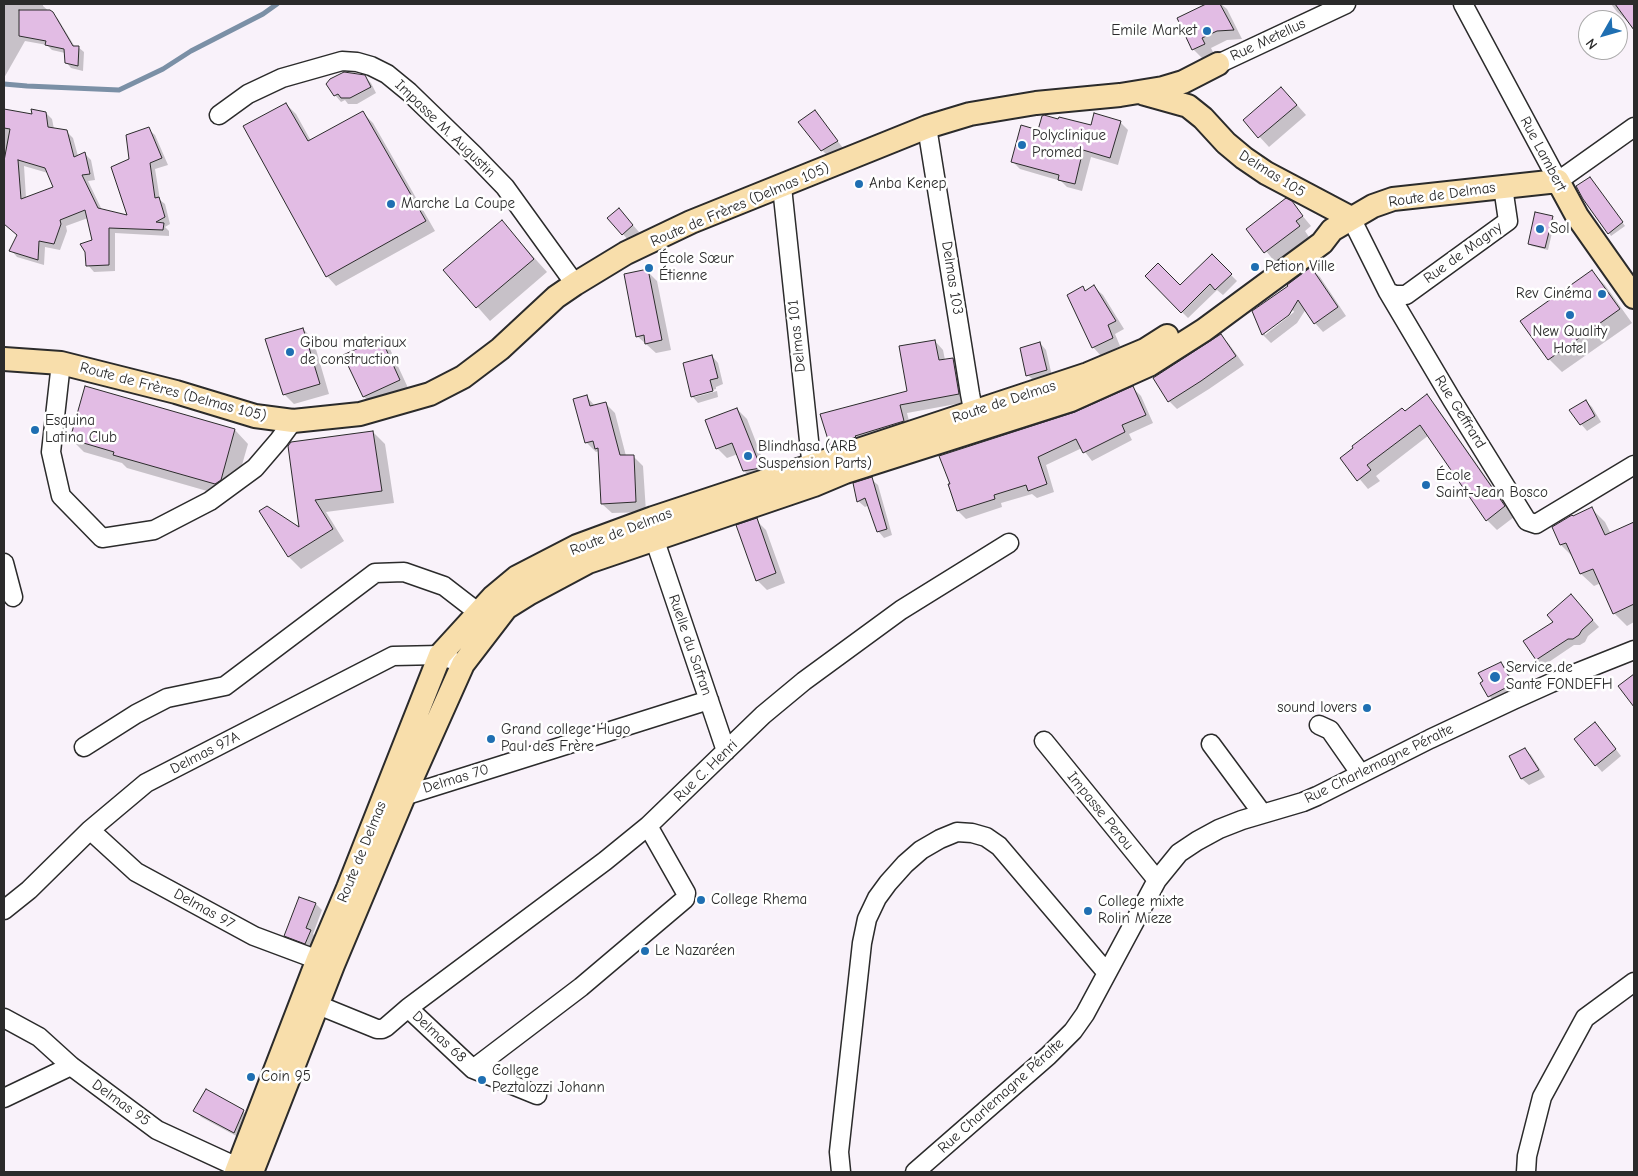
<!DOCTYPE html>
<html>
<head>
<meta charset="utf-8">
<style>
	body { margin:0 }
	#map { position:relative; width:1638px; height:1176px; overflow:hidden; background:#f9f2fa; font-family:"Comic Neue",sans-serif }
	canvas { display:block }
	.frame { position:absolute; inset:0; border:5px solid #2b2b2b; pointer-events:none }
	.north { position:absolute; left:1578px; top:10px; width:50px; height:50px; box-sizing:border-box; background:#fff; border:1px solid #aaa; border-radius:50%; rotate:232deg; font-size:14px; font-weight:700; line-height:20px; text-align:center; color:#2b2b2b }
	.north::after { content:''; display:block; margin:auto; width:18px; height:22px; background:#1f6fb2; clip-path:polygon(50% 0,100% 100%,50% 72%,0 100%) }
</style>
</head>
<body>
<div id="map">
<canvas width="1638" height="1176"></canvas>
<div class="frame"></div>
<div class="north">N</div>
</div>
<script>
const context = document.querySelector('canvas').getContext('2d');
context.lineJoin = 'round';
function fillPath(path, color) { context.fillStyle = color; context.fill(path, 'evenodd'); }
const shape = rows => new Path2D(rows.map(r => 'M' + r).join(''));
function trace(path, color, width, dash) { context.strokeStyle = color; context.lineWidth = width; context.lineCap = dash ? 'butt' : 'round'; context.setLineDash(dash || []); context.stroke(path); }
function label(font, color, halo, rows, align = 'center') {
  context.font = font + ' "Comic Neue",sans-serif'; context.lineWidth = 5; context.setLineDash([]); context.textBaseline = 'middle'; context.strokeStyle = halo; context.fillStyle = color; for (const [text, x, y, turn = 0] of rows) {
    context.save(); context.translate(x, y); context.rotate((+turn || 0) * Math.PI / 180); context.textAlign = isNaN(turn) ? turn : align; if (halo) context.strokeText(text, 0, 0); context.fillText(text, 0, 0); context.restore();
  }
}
fillPath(shape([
	[4,4,43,4,43,6,58,19,75,47,78,47,84,52,83,71,71,68,66,62,65,53,52,50,47,45,25,41,4,78],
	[1208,4,1221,4,1227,9,1242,39,1227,40,1211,48,1214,54,1203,59,1193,49,1178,19],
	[1611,4,1634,4,1634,27,1617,12],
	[365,77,371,83,376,93,357,104,348,104,345,100,341,102,335,95],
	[1291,98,1306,115,1269,147,1244,120],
	[286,104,296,114,311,141,363,113,373,123,435,231,336,286,327,276],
	[4,110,33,115,46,113,52,119,54,129,66,131,73,138,78,156,85,154,91,160,95,180,88,181,102,210,129,217,130,160,148,129,155,135,168,165,155,169,160,200,165,204,170,224,165,227,169,231,169,236,115,233,115,271,94,272,88,265,93,241,88,218,66,226,67,231,60,250,45,247,44,265,17,257,11,250,18,236,4,223],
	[24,166,48,173,54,188,26,198],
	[815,112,843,148,828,156,822,150],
	[1120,122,1128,130,1118,165,1091,157,1082,191,1067,187,1061,181,1020,169,1012,161,1039,131],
	[1592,181,1625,226,1611,236,1609,233],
	[1291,202,1311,226,1305,231,1309,237,1275,262,1248,229],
	[625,216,639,232,629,241,609,218],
	[1552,218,1555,220,1548,250,1532,246,1529,244],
	[502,222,547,272,490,321,445,270],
	[1212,256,1237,281,1223,295,1217,290,1188,318,1146,276,1180,287],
	[1311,269,1320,277,1346,316,1323,332,1315,323,1306,309,1297,323,1271,343,1263,335,1254,311,1290,287],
	[1293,310,1294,312,1265,335,1265,331],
	[647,271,657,281,671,350,656,353,637,336],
	[1592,272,1605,285,1632,323,1562,372,1549,359],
	[1094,287,1103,295,1124,329,1115,334,1120,346,1101,356,1093,347,1082,288,1086,292],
	[303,329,313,339,329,394,294,404,284,394],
	[1221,336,1229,344,1244,365,1209,389,1177,409,1169,401],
	[380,339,390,349,409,390,374,406,364,397,345,356],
	[935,341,943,350,945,360,953,359,961,367,967,402,907,413,911,429,839,453,831,445,908,392],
	[1040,343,1046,350,1052,376,1034,381,1028,375],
	[712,356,718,363,723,384,716,387,716,389,695,395,695,397,717,391,718,397,698,403,692,396],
	[1133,388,1141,396,1153,423,1129,434,1132,440,1092,461,1082,448,1046,465,1054,492,1037,498,1032,494,1001,503,1002,507,966,519,958,511,1076,414],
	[1427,396,1436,406,1514,517,1497,530,1487,520,1429,435,1376,476,1380,481,1368,489,1342,458],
	[587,397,595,406,605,403,615,413,626,456,633,456,643,466,646,512,612,513,602,504,599,451,596,452,586,442],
	[1586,401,1592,407,1601,422,1587,431,1581,424],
	[737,409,747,419,770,478,754,480,744,471,738,454,727,458,717,448],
	[235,430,248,444,234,493,228,497,127,468,122,463,84,452,71,439],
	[373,432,385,444,394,503,326,512,344,541,301,569,289,557,260,512,301,530,289,446],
	[871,479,878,485,892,535,884,538,878,531,869,505,865,507,858,501],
	[1592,509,1605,522,1611,534,1634,525,1634,622,1627,626,1614,613,1601,583,1594,586,1581,574,1573,557,1561,545,1553,527],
	[756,520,766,530,785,583,767,590,757,580],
	[1577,602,1599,627,1588,636,1585,642,1580,645,1574,645,1543,666,1537,659,1555,622],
	[1501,663,1507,669,1518,690,1496,702,1489,696],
	[1601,730,1621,756,1602,772,1596,765],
	[1525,749,1531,755,1545,777,1529,785,1522,779,1510,756],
	[316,904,322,910,313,934,316,937,312,949,292,942,285,936],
	[195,1110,243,1111,250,1118,240,1138,201,1117]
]), '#0003');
trace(shape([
	[4,84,27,86,119,90,163,69,191,51,263,14,277,4]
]), '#7b90a6', 5);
const building = shape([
	[1206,4,1220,4,1234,30,1217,31,1202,38,1205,44,1192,50,1177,18,1206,4],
	[1615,4,1634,4,1634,30,1615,4],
	[19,10,50,10,53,12,73,46,79,46,78,66,65,63,64,49,45,45,46,41,19,36,19,10],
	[344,72,365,75,371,87,350,98,341,98,338,94,334,96,326,84,330,79,344,72],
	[1281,87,1297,105,1258,138,1243,120,1281,87],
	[286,103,308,141,363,111,426,221,326,277,243,126,286,103],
	[4,109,32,114,31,109,46,112,48,127,67,130,74,157,85,152,90,174,82,175,98,208,127,215,111,167,129,159,126,135,149,127,162,158,150,163,155,198,159,197,165,217,156,222,164,223,163,230,109,228,109,265,86,266,85,252,80,244,92,240,85,210,60,220,61,224,54,244,39,241,38,260,9,251,17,235,4,224,4,161,10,129,4,128,4,109],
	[18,160,45,168,53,187,21,199,18,160],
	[815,110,838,141,821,151,798,122,815,110],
	[1094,113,1121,121,1110,158,1083,150,1075,184,1058,180,1059,175,1011,162,1021,125,1038,130,1042,116,1044,115,1058,119,1059,117,1091,125,1094,113],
	[1590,177,1623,222,1608,234,1583,199,1576,186,1590,177],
	[1286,198,1292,201,1303,216,1296,221,1300,226,1264,253,1246,229,1286,198],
	[619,208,633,225,622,235,607,218,619,208],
	[1535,212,1553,216,1545,248,1528,244,1535,212],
	[502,220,534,259,476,308,443,270,502,220],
	[1212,254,1232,274,1215,290,1210,284,1181,313,1145,276,1158,263,1180,285,1212,254],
	[1311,267,1338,307,1314,324,1298,300,1289,315,1262,335,1252,311,1288,286,1287,285,1311,267],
	[648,269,662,340,645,344,644,335,636,337,624,274,648,269],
	[1592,270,1620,309,1548,360,1520,321,1592,270],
	[1094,285,1116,321,1108,325,1113,338,1092,348,1067,295,1083,286,1085,291,1094,285],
	[303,328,320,384,283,395,265,339,303,328],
	[1221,334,1236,356,1201,381,1168,402,1153,378,1221,334],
	[381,338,400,380,363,397,343,355,381,338],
	[935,340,939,360,953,358,959,394,900,405,904,421,855,436,856,437,830,446,820,414,907,391,899,346,935,340],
	[1040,342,1047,370,1026,376,1020,348,1040,342],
	[712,355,718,378,710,380,713,391,691,397,683,363,712,355],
	[85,386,235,429,221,480,215,484,113,455,114,452,70,439,85,386],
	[1133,386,1146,415,1122,425,1125,432,1083,453,1076,439,1038,457,1047,484,1028,491,1026,485,994,495,995,499,957,511,948,484,950,484,939,456,1075,412,1133,386],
	[1427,394,1505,506,1486,521,1420,425,1367,465,1371,470,1357,481,1340,458,1353,448,1352,446,1402,408,1405,411,1427,394],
	[587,395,590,406,606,402,620,455,634,455,636,502,601,504,598,448,595,449,593,441,585,443,573,399,587,395],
	[1586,400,1595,416,1580,425,1569,410,1586,400],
	[737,408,761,468,743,471,732,443,716,449,705,420,737,408],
	[373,431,382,491,315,500,333,529,288,557,259,511,267,506,299,527,288,446,291,442,373,431],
	[872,477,887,529,877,532,865,498,857,502,853,483,872,477],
	[1592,507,1605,535,1634,522,1634,604,1613,614,1593,569,1580,574,1566,543,1560,545,1552,527,1572,515,1573,516,1592,507],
	[757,518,776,573,756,581,736,525,757,518],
	[1571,594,1593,620,1582,630,1579,635,1573,639,1568,639,1536,660,1523,641,1553,622,1547,615,1571,594],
	[1501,662,1513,684,1488,697,1480,683,1483,681,1478,673,1501,662],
	[1634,674,1634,707,1618,686,1634,674],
	[1595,722,1616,749,1595,766,1574,739,1595,722],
	[1525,748,1539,770,1521,779,1509,756,1525,748],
	[299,897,316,903,306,928,311,930,305,944,284,936,299,897],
	[206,1089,244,1110,234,1133,193,1111,206,1089]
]);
fillPath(building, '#e2bce4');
trace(building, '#2b2b2b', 1);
const minor = shape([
	[1463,4,1558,181,1634,127],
	[1218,64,1346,4],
	[219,115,248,94,282,78,342,61,357,62,371,66,387,74,409,92,474,155,505,187,575,284],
	[927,127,970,394,976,425],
	[782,187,813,478],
	[1351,218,1388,292,1452,400,1527,521,1536,524,1634,465],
	[1388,292,1395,295,1406,295,1508,221,1503,187],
	[61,363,51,452,61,496,102,538,154,530,210,501,255,468,279,440,293,421],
	[654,538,726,751],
	[4,563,13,597],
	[1319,725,1330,730,1360,773],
	[1044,741,1157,880],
	[1211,744,1262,813],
	[84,747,136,714,167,698,225,686,375,573,404,572,444,586,488,620],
	[404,796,709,700],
	[90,830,136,872,254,936,329,964],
	[4,910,29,890,90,830,146,783,393,656,440,655,450,659],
	[318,1005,377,1029,382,1029,386,1027,408,1008,473,1069,537,1095],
	[408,1008,605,861,648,826,763,715,804,681,901,610,1009,543],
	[4,1018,39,1037,71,1066,157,1130,248,1172],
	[473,1069,581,987,685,899,686,893,648,826],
	[4,1098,71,1066],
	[841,1172,839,1152,862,943,867,919,877,898,888,883,905,864,921,850,940,839,957,832,972,833,986,837,999,846,1107,973],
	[915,1172,1048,1056,1073,1031,1085,1014,1157,880,1179,853,1197,841,1219,829,1242,820,1303,802,1317,796,1430,739,1513,700,1551,683,1634,650],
	[1526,1172,1527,1156,1542,1097,1585,1018,1634,982]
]);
const major = shape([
	[1145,94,1188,106,1203,118,1226,143,1244,158,1266,173,1351,218],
	[4,359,61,363,176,392,255,416,293,421,360,414,430,394,463,377,500,349,556,297,575,284,626,253,691,222,927,127,970,114,1036,103,1120,95,1163,88,1183,82,1218,64],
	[236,1172,318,959,348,888,440,655,493,597,517,577,577,546,653,518,1088,374,1145,350,1167,336],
	[252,1172,333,965,404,796,463,664,506,608,530,593,588,562,814,485,845,472,1071,400,1149,365,1204,330,1322,243,1332,230,1373,206,1393,199,1558,181,1577,216,1634,297]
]);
trace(minor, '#2b2b2b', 21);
trace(major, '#2b2b2b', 26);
trace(minor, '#fff', 18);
trace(major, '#f8deab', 22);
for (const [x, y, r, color] of [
	[1207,31,5,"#1f6fb2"],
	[1022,145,5,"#1f6fb2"],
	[859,184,5,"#1f6fb2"],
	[391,204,5,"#1f6fb2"],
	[1540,229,5,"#1f6fb2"],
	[1255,267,5,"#1f6fb2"],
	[649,268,5,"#1f6fb2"],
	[1602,294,5,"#1f6fb2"],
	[1570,315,5,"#1f6fb2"],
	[290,352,5,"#1f6fb2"],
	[35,430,5,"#1f6fb2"],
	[748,456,5,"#1f6fb2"],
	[1426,485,5,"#1f6fb2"],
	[1495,677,6,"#1f6fb2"],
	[1367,708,5,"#1f6fb2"],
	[491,739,5,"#1f6fb2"],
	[701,900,5,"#1f6fb2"],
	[1088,911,5,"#1f6fb2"],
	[645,951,5,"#1f6fb2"],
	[251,1077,5,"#1f6fb2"],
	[482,1080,5,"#1f6fb2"]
]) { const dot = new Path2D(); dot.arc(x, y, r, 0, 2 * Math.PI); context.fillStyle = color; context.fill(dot); trace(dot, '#fff', 2); }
label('15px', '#2b2b2b', '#fff', [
	["Emile Market",1197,31,"right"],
	["Polyclinique",1032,136],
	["Promed",1032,153],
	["Anba Kenep",869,184],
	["Marche La Coupe",401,204],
	["Sol",1550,229],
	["École Sœur",659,259],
	["Étienne",659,276],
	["Petion Ville",1265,267],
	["Rev Cinéma",1592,294,"right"],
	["New Quality",1570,332,"center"],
	["Hotel",1570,349,"center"],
	["Gibou materiaux",300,343],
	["de construction",300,360],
	["Esquina",45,421],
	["Latina Club",45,438],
	["Blindhasa (ARB",758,447],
	["Suspension Parts)",758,464],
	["École",1436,476],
	["Saint-Jean Bosco",1436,493],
	["Service de",1506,668],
	["Sante FONDEFH",1506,685],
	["sound lovers",1357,708,"right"],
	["Grand college Hugo",501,730],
	["Paul des Frère",501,747],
	["College Rhema",711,900],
	["College mixte",1098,902],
	["Rolin Mieze",1098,919],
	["Le Nazaréen",655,951],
	["College",492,1071],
	["Peztalozzi Johann",492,1088],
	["Coin 95",261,1077]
], 'left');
label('15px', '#2b2b2b', '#fff', [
	["Rue Metellus",1268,40,-25],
	["Impasse M. Augustin",445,129,44],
	["Rue Lambert",1543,154,62],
	["Delmas 105",1272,174,32],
	["Route de Delmas",1442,195,-8],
	["Route de Frères (Delmas 105)",740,205,-23],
	["Rue de Magny",1463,253,-36],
	["Delmas 103",952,278,81],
	["Delmas 101",797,336,-96],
	["Route de Frères (Delmas 105)",173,392,15],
	["Route de Delmas",1004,402,-18],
	["Rue Geffrard",1460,412,58],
	["Route de Delmas",621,532,-21],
	["Ruelle du Safran",690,645,71],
	["Delmas 97A",205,753,-27],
	["Rue Charlemagne Péralte",1379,764,-26],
	["Rue C. Henri",706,771,-44],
	["Delmas 70",456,779,-17],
	["Impasse Perou",1100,811,51],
	["Route de Delmas",362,852,-68],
	["Delmas 97",204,909,29],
	["Delmas 68",439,1037,43],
	["Rue Charlemagne Péralte",1001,1096,-42],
	["Delmas 95",121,1103,36]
]);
</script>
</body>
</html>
